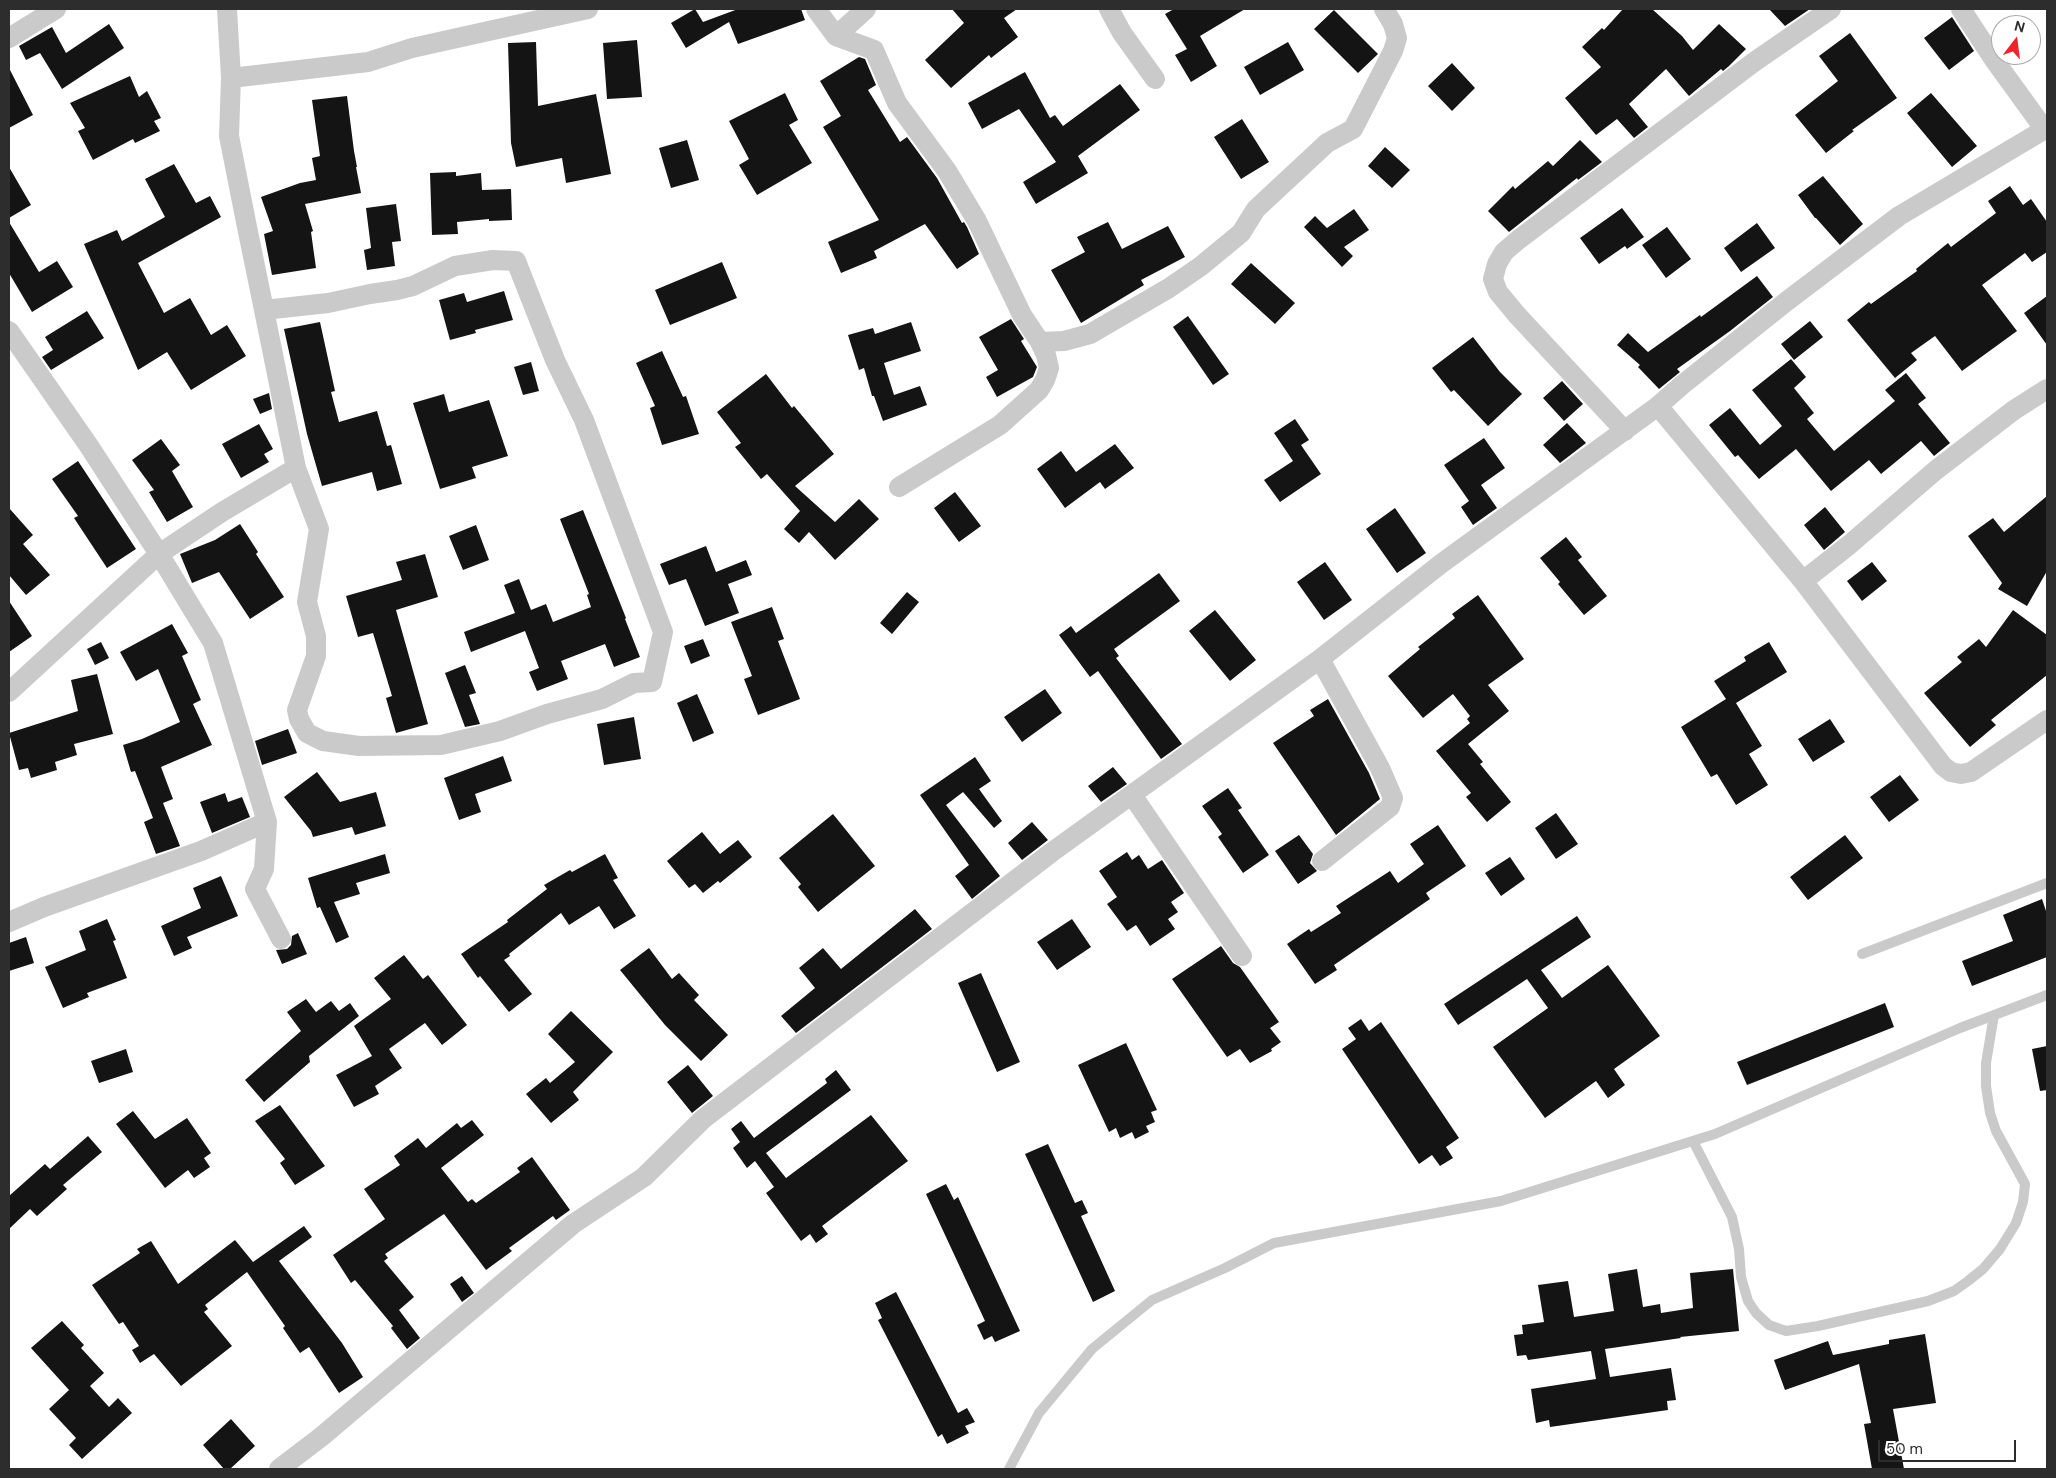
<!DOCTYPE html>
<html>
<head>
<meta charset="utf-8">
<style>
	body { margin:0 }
	#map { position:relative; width:2056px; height:1478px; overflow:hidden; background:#fff; font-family:"DM Sans",sans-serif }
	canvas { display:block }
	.frame { position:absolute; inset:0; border:10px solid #2d2d2d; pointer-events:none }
	.north { position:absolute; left:1991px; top:15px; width:50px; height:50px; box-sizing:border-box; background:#fff; border:1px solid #ababab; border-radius:50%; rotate:15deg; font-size:14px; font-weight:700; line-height:20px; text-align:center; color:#2d2d2d }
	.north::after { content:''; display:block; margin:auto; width:18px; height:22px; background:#f0232a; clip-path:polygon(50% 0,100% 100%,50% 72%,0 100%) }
	.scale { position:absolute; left:1878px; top:1440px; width:138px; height:22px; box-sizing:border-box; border:2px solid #2d2d2d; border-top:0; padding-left:6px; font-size:15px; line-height:18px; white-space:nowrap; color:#2d2d2d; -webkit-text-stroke:4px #fff; paint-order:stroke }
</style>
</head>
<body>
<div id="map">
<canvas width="2056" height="1478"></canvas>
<div class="frame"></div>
<div class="north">N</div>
<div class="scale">50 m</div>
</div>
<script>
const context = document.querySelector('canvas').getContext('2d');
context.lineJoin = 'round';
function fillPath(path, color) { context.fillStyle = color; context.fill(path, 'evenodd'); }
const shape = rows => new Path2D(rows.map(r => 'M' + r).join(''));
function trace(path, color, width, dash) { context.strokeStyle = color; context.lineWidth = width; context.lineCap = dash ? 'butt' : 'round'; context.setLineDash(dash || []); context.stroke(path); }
fillPath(shape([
	[695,9,703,22,738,9,801,9,805,20,738,44,729,22,686,48,671,23],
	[952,9,1017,9,1004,18,1018,37,991,58,989,55,951,88,925,60,964,23],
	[1174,9,1245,9,1200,36,1217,66,1191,82,1175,55,1187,49,1165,14],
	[1623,9,1652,9,1682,36,1693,50,1719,24,1746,49,1729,66,1723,71,1721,69,1689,96,1666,69,1629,104,1648,127,1634,138,1617,119,1596,135,1565,98,1601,67,1582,47,1602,28,1604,30],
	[1769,9,1810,9,1785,26],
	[1334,10,1378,54,1358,73,1314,29],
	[1952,17,1974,51,1949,70,1924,38],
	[109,24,124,48,62,89,40,53,26,60,19,46,52,27,66,53],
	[1850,33,1897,98,1852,130,1854,131,1826,153,1795,115,1838,81,1819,56],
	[637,40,642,97,607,99,603,43],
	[536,42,538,106,596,94,611,174,566,183,562,158,516,167,511,143,508,43],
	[1288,42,1304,70,1260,95,1244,67],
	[859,57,865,59,876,85,868,90,900,142,907,137,937,178,962,223,964,222,967,227,979,254,957,269,925,224,874,251,877,258,841,273,828,242,879,220,823,127,841,116,820,81],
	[1452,63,1475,88,1452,111,1428,86],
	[9,68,33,115,9,128],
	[1025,72,1050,118,1055,115,1063,126,1120,84,1140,110,1078,156,1088,173,1036,204,1023,182,1056,162,1019,109,982,129,968,103],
	[130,76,139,97,147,91,161,118,154,121,160,131,135,143,133,139,93,160,78,131,85,128,70,103],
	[785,93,798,120,789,125,812,163,757,195,739,165,749,159,729,121],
	[1931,93,1977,146,1952,167,1907,113],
	[347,96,354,151,357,167,356,167,361,193,305,204,313,231,311,232,316,268,272,275,264,234,273,231,261,197,300,183,316,180,312,158,320,156,312,100],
	[1242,119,1269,162,1241,179,1214,137],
	[687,140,699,180,671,188,659,148],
	[1580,140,1602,162,1578,180,1577,178,1509,232,1488,211,1513,186,1515,189,1548,161,1553,166],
	[1385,147,1410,170,1392,188,1368,166],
	[174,164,196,203,210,196,221,217,138,263,164,313,190,298,211,335,227,325,246,356,191,390,167,352,138,370,84,244,117,230,122,241,165,217,145,179],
	[9,167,31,205,9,218],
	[456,172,456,176,481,173,482,190,511,189,512,220,489,221,489,219,457,222,458,234,432,235,430,173],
	[1823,176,1863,224,1840,245,1816,218,1815,218,1798,195],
	[2010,186,2023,205,2031,199,2047,222,2047,252,2032,262,2025,253,1982,285,2017,331,1962,371,1935,336,1911,353,1917,360,1895,378,1847,320,1869,302,1871,304,1917,271,1916,269,1948,243,1951,247,1996,213,1988,201],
	[396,204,401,241,392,242,395,266,367,270,364,250,371,248,366,208],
	[1622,208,1644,237,1627,249,1625,246,1599,264,1580,238],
	[1354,209,1369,230,1344,247,1353,256,1342,267,1304,227,1315,216,1327,228],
	[9,222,39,272,57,261,73,287,32,312,9,273],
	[1108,222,1122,249,1168,226,1185,257,1141,280,1144,285,1081,323,1051,270,1085,252,1077,237],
	[1757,223,1775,248,1741,272,1724,248],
	[1667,227,1691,259,1666,278,1642,245],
	[722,262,737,298,670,325,655,290],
	[1251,263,1295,303,1275,324,1231,284],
	[1757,276,1773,297,1730,331,1677,369,1680,372,1659,389,1638,367,1640,365,1617,345,1628,333,1648,352,1700,315,1701,317],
	[504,291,513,320,475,330,476,333,450,340,439,300,464,293,467,302],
	[2047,296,2047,345,2024,313],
	[87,311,104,338,51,370,42,357,53,350,45,337],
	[1188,316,1229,374,1213,385,1173,327],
	[1011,319,1024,339,1021,341,1037,367,1033,377,997,397,986,377,998,370,979,337],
	[1810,321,1823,337,1794,360,1781,344],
	[320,322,335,391,331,392,339,422,377,411,387,446,391,445,402,484,377,491,372,472,322,486,307,434,284,329],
	[911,322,921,351,884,363,894,395,920,386,927,405,883,421,874,396,872,396,864,368,859,370,848,335,873,328,875,334],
	[1473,337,1500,372,1522,394,1488,426,1454,390,1451,392,1432,368],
	[662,351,683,397,686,396,699,434,662,445,650,408,655,406,636,363],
	[1791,359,1806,377,1794,388,1814,413,1807,419,1834,451,1895,401,1885,390,1906,373,1926,398,1918,404,1950,443,1934,456,1921,441,1881,474,1869,460,1831,491,1796,449,1759,479,1738,455,1735,457,1709,425,1730,408,1760,445,1782,426,1752,390],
	[531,362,539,391,523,395,514,367],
	[766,374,792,408,794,406,834,454,795,486,835,522,859,499,879,519,835,560,809,532,799,543,784,529,800,511,767,474,761,479,735,447,741,443,717,412],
	[1562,381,1583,404,1564,421,1543,398],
	[269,393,272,409,260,414,253,399],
	[444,394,449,412,489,400,508,456,472,467,476,478,440,489,413,403],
	[1295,419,1309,440,1301,445,1321,474,1280,502,1264,480,1293,461,1274,433],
	[1567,423,1586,443,1560,463,1543,445],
	[259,424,273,449,264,454,269,462,241,478,222,444],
	[1484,438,1505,468,1481,485,1497,508,1473,525,1461,507,1469,501,1444,465],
	[161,439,180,465,172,471,193,507,167,522,149,492,154,490,132,460],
	[1115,444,1134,468,1105,489,1100,482,1065,508,1037,469,1061,451,1076,472],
	[78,461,136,549,107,568,74,518,78,516,52,479],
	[955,492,981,526,959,542,934,508],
	[2047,496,2047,571,2027,606,1998,589,2002,583,1968,536,1993,518,2004,532],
	[1825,507,1845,532,1824,550,1804,525],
	[9,508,33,535,23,544,50,575,26,595,9,575],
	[1395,508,1426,553,1397,573,1366,529],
	[583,510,626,618,625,619,640,657,614,667,605,644,561,661,568,679,537,691,529,672,539,668,525,631,471,652,464,632,515,613,504,585,519,579,531,610,546,604,553,622,591,607,587,595,589,594,560,519],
	[240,524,258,552,256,554,284,597,250,619,219,572,192,583,180,554,215,540],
	[476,525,489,560,463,570,449,536],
	[1566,537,1582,557,1578,560,1607,596,1584,615,1558,584,1560,582,1540,558],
	[706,546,716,572,746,560,752,575,728,584,739,613,705,626,686,579,669,585,660,564],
	[425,554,438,597,396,610,428,724,396,733,386,698,392,696,373,633,358,637,346,596,402,580,396,562],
	[1325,562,1352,600,1324,620,1297,582],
	[1872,562,1887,581,1862,601,1847,581],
	[1159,573,1180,601,1114,649,1119,656,1116,658,1182,744,1161,759,1098,671,1090,677,1059,635,1071,626,1076,633],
	[907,592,919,602,892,634,880,623],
	[1478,595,1524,659,1488,685,1509,711,1468,744,1483,762,1480,764,1511,802,1487,822,1466,797,1471,793,1436,751,1470,723,1467,719,1470,716,1453,694,1423,718,1388,676,1420,649,1418,647,1455,618,1452,614],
	[9,601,32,636,9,652],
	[772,607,784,639,778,641,800,699,758,715,744,679,752,676,731,622],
	[1215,610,1256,660,1230,681,1189,631],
	[2013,610,2047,635,2047,675,1991,720,1996,725,1970,747,1924,693,1962,662,1957,657,1979,639,1986,647],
	[172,624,188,653,182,656,201,700,193,704,212,745,161,767,173,799,163,803,180,846,156,854,144,822,153,818,135,771,131,772,123,745,142,739,180,722,158,669,136,681,120,652],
	[703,639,710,656,691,664,684,646],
	[101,642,109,658,95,665,87,649],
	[1769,642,1787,672,1736,703,1762,746,1749,754,1768,785,1736,805,1717,774,1711,777,1681,727,1726,699,1714,681,1746,661,1744,657],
	[465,665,476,693,469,695,480,724,465,727,445,673],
	[97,674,113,734,74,744,77,755,55,762,57,770,31,778,28,768,19,770,9,733,78,711,71,680],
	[1045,689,1062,713,1022,742,1004,717],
	[697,694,714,733,693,742,677,703],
	[1328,699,1369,773,1380,799,1336,835,1273,743,1314,716,1310,710],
	[634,717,641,759,604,765,597,724],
	[1830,719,1845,742,1813,762,1798,739],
	[288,729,297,753,262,765,255,741],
	[503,756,512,781,475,794,481,812,459,820,444,778],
	[975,757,991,781,979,789,1002,821,994,828,963,792,946,805,1000,876,972,899,955,876,969,865,920,795],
	[1113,767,1127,784,1101,802,1088,786],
	[317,772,340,802,376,792,386,826,355,835,352,827,313,837,311,831,284,797],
	[1900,775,1919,800,1889,822,1870,797],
	[1228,788,1242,808,1238,810,1269,855,1243,873,1218,837,1222,834,1202,806],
	[225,793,228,802,242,797,250,817,212,833,200,802],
	[1556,813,1578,844,1556,859,1535,828],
	[833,814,875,866,818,912,798,887,801,884,779,858],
	[1032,822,1048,840,1022,860,1008,843],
	[1438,825,1466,866,1426,893,1430,899,1334,965,1337,970,1315,984,1287,944,1309,929,1311,932,1341,913,1336,906,1390,871,1398,883,1424,864,1410,844],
	[702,832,720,854,738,840,752,857,720,883,718,881,703,893,695,884,689,888,667,861],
	[1299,835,1313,854,1310,863,1317,871,1298,884,1275,851],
	[1845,835,1863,858,1808,900,1790,877],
	[1127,852,1132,860,1139,855,1148,869,1162,860,1184,893,1171,902,1178,912,1168,919,1175,929,1150,946,1136,925,1127,931,1107,904,1117,897,1099,871],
	[385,854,390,873,356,883,360,894,334,902,349,937,336,943,320,907,317,908,308,878],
	[605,854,618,878,613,880,636,916,614,929,599,906,569,925,561,913,509,954,510,956,504,960,532,994,509,1012,480,976,478,978,461,954,508,922,507,920,547,889,544,885,570,870,572,872],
	[1510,857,1525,879,1501,896,1485,873],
	[221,876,238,916,187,937,192,948,174,956,161,926,201,908,193,888],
	[2042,899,2047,914,2047,957,1972,986,1962,961,2013,941,2003,915],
	[915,909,932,929,796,1033,781,1016,815,988,799,968,823,948,841,969],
	[1577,916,1591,937,1541,970,1562,998,1608,965,1660,1036,1614,1069,1625,1085,1608,1098,1596,1081,1545,1118,1493,1047,1548,1008,1527,979,1458,1025,1444,1004],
	[107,919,116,940,113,941,127,978,87,993,89,997,63,1008,45,967,86,950,79,931],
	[1072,919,1091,947,1057,970,1037,942],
	[298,933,307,954,282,964,276,950,287,949,291,945,292,936],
	[26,937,34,963,9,971,9,943],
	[1221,946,1233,963,1240,967,1279,1022,1270,1028,1281,1042,1271,1049,1272,1051,1250,1063,1240,1049,1227,1057,1172,979],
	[649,948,672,979,679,973,699,995,694,1000,728,1035,701,1061,665,1025,620,970],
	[404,955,423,979,428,975,467,1025,442,1045,425,1023,389,1049,402,1068,375,1086,379,1094,354,1107,336,1075,372,1056,354,1026,391,999,374,978],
	[981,973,1020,1062,997,1072,958,983],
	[306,999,316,1012,331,1001,339,1011,350,1003,359,1016,309,1056,310,1062,264,1102,245,1080,301,1031,287,1012],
	[1885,1003,1894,1027,1747,1085,1737,1062],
	[571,1011,613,1052,573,1092,579,1100,551,1123,526,1094,546,1078,550,1083,575,1062,548,1034],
	[1361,1019,1369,1031,1381,1022,1459,1138,1446,1147,1453,1158,1440,1166,1432,1155,1419,1164,1342,1049,1356,1039,1348,1028],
	[1126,1043,1157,1110,1151,1112,1155,1122,1146,1126,1149,1132,1135,1139,1132,1132,1120,1138,1116,1128,1109,1132,1078,1065],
	[2047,1046,2047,1090,2040,1091,2032,1049],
	[126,1049,133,1072,99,1083,91,1061],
	[688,1065,713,1096,692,1113,667,1082],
	[836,1070,851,1090,766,1153,786,1178,871,1115,908,1161,822,1226,828,1234,816,1243,810,1234,801,1241,766,1193,774,1187,755,1161,747,1168,733,1148,740,1142,731,1129,741,1121,754,1138,827,1083,825,1079],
	[280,1105,325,1166,295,1185,280,1163,285,1159,255,1121],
	[133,1111,155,1139,187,1118,211,1153,204,1158,210,1167,194,1178,188,1170,165,1188,116,1124],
	[472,1120,484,1135,441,1168,468,1202,472,1199,476,1203,520,1172,517,1168,532,1157,570,1210,556,1220,553,1216,509,1248,512,1251,486,1270,444,1214,385,1254,388,1258,384,1261,414,1297,399,1310,420,1338,407,1349,391,1328,393,1326,355,1280,351,1283,333,1255,385,1219,364,1189,400,1165,394,1156,418,1138,426,1148,457,1123,461,1128],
	[88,1136,102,1152,63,1185,67,1189,37,1216,30,1209,9,1229,9,1196,45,1164,50,1169],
	[1048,1144,1075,1203,1082,1200,1088,1213,1081,1216,1115,1291,1093,1302,1025,1154],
	[946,1184,954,1200,958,1197,1020,1331,995,1342,992,1336,984,1340,977,1325,985,1321,926,1194],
	[304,1226,312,1237,279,1261,342,1343,363,1377,339,1393,309,1347,300,1353,283,1328,285,1326,247,1272,205,1305,208,1309,204,1312,232,1346,181,1386,154,1354,140,1363,132,1350,139,1346,123,1322,119,1324,92,1285,140,1253,137,1249,151,1241,178,1284,235,1240,253,1262],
	[1637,1269,1643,1307,1660,1304,1661,1313,1693,1308,1690,1273,1733,1269,1739,1331,1680,1337,1681,1338,1605,1349,1610,1377,1671,1368,1676,1400,1667,1401,1668,1410,1550,1427,1549,1420,1536,1423,1531,1389,1596,1379,1591,1351,1528,1360,1526,1355,1517,1356,1514,1335,1523,1334,1522,1325,1544,1322,1538,1285,1568,1281,1574,1317,1614,1311,1608,1274],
	[462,1276,474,1293,462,1302,450,1284],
	[896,1292,958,1413,967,1408,975,1422,965,1426,969,1433,947,1444,942,1434,938,1437,878,1320,882,1318,875,1303],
	[62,1321,84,1345,81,1348,104,1373,90,1386,109,1407,118,1398,132,1413,82,1459,69,1445,76,1438,49,1409,69,1390,31,1348],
	[1925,1334,1936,1403,1893,1409,1904,1469,1872,1469,1864,1424,1871,1423,1859,1364,1785,1390,1774,1360,1828,1341,1833,1355,1889,1344,1889,1340],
	[231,1419,255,1446,230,1469,224,1469,203,1445]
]), '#141414');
trace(shape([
	[1862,954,2047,883],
	[1693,1141,1732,1217,1739,1249,1741,1277,1748,1301,1756,1313,1769,1325,1786,1331,1818,1326,1928,1301,1954,1291,1968,1281,1983,1269,2000,1249,2016,1223,2023,1202,2025,1184,1996,1131,1990,1113,1986,1086,1986,1063,1994,1015],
	[1009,1469,1039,1413,1092,1349,1152,1300,1225,1268,1274,1243,1501,1201,1715,1134,1960,1028,2047,995]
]), '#cacaca', 10);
trace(shape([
	[227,9,231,78,229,136,246,222,264,310,296,468,319,529,307,602,316,636,316,656,297,710,299,719,307,733,323,741,359,746,441,745,500,731,547,714,602,699,634,683,652,682,663,632,584,420,555,360,516,261,493,260,455,266,413,286,397,290,370,294,328,303,264,310],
	[816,9,836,36,874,50,897,103,947,171,977,221,1022,315,1040,342,1046,355,1049,368,1045,380,1039,390,1000,425,899,487],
	[1109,9,1122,33,1155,79],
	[1961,9,1995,61,2045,130],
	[836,36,866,9],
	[9,38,56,9],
	[231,78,368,62,412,48,588,9],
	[9,331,89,446,159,554,213,643,267,822,264,869,255,889,281,939],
	[1040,342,1064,341,1090,334,1169,288,1201,266,1241,233,1256,209,1327,143,1353,129,1393,51,1397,38,1393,24,1384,9],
	[1658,406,1803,581,1943,766,1951,772,1961,774,1971,772,2047,720],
	[1625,431,1517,315,1498,292,1493,279,1497,264,1504,252,1518,240,1754,62,1831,9],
	[1803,581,1849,545,1936,470,2014,410,2047,389],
	[1320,659,1380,768,1393,798,1390,807,1322,861],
	[9,692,159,554,222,512,296,468],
	[1132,795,1242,956],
	[9,922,44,907,201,851,267,822],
	[279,1469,321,1437,573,1224,644,1177,703,1119,1052,852,1320,659,1442,563,1658,406,1682,385,1787,301,1899,216,2047,128]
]), '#cacaca', 20);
</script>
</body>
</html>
